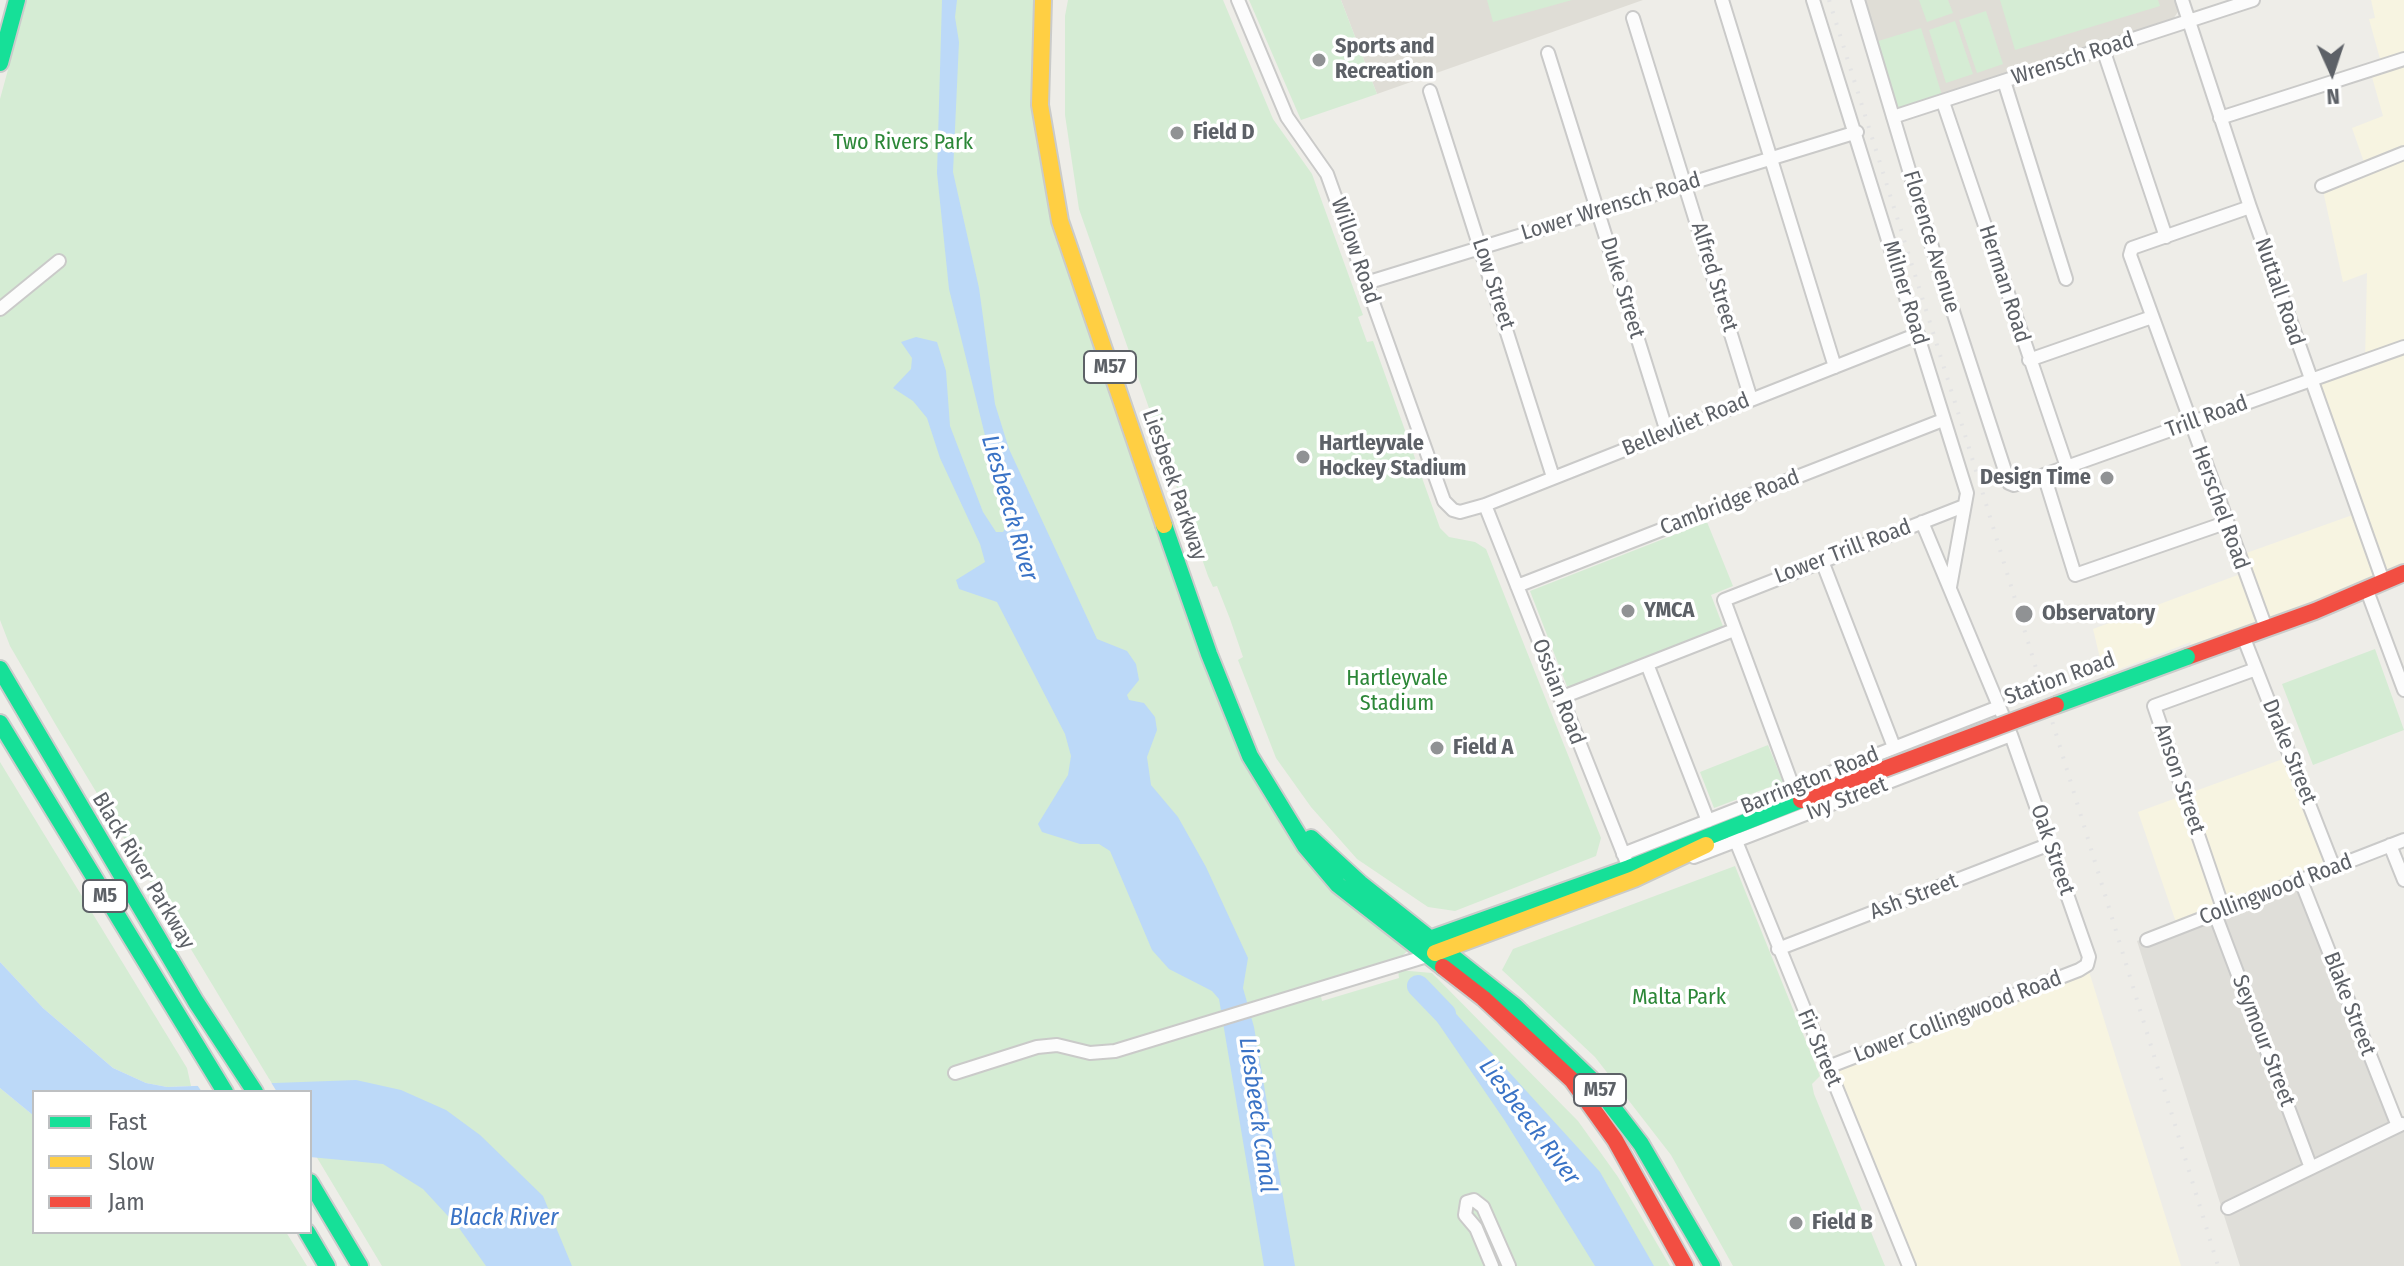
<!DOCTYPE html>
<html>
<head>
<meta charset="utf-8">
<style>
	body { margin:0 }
	#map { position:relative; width:2404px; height:1266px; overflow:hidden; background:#eeede8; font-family:"Fira Sans Condensed",sans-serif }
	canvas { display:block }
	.legend { position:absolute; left:32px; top:1090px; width:280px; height:144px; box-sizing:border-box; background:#fff; border:2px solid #bec0c2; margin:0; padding:10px 14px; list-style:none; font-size:24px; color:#5d6167 }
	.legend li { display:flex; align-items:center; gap:16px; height:40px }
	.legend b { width:40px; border:2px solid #bec0c2 }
	.north { position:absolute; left:2292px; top:32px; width:80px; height:80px; -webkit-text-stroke:6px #fff; paint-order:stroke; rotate:177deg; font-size:22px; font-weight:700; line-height:32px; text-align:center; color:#5d6167 }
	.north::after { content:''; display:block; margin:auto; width:28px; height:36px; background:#5d6167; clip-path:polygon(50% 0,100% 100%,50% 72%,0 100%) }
</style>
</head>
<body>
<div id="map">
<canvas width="2404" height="1266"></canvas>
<ul class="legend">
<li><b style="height:10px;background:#16e098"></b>Fast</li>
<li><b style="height:10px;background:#ffcf43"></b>Slow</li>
<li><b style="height:10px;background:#f24e42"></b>Jam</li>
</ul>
<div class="north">N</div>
</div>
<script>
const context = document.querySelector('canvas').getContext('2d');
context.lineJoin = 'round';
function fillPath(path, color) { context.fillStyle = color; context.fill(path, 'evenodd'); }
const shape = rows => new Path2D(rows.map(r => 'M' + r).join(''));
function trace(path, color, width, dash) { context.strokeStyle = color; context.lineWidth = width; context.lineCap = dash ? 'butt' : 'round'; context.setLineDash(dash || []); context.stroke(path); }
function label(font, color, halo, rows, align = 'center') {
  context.font = font + ' "Fira Sans Condensed",sans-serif'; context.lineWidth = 7; context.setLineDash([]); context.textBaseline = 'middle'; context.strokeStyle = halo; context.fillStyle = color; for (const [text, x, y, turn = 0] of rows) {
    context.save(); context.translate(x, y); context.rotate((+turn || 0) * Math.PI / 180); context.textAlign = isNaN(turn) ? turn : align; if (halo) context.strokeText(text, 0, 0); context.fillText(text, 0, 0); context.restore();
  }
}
fillPath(shape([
	[2371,0,2404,0,2404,573,2187,657,2191,642,2104,675,2093,629,2243,573,2238,556,2358,513,2310,380,2365,361,2367,273,2343,282,2322,186,2366,168,2352,128,2383,116,2370,70,2382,66,2369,19,2375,18],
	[2291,756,2334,868,2178,928,2138,812],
	[2087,965,2181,1266,1909,1266,1828,1067]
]), '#f7f4e1');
fillPath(shape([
	[2301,881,2397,1126,2404,1123,2404,1266,2240,1266,2137,941]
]), '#dfded9');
fillPath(shape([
	[1341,0,1643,0,1377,94],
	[1862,0,2175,0,2179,10,2172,21,1896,110]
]), '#dfddd6');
fillPath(shape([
	[27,0,1043,0,1047,160,1235,724,1297,827,1413,946,1393,964,1319,987,1322,1001,1399,978,1398,970,1432,973,1578,1121,1618,1177,1670,1266,382,1266,310,1146,310,1092,277,1092,57,727,10,646,0,620,0,99],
	[1068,0,1223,0,1273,119,1312,174,1363,315,1358,317,1367,342,1373,341,1440,528,1449,537,1475,542,1486,549,1601,838,1596,856,1455,911,1428,907,1357,859,1311,807,1276,758,1238,660,1243,657,1230,619,1217,586,1213,587,1208,576,1079,209,1065,115,1065,16],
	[1249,0,1341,0,1377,94,1301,120],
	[1487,0,1572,0,1493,22],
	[1919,0,1948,0,1953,13,1927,22],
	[2000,0,2158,0,2160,6,2015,50],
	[1986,11,2003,64,1977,73,1959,20],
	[1955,21,1973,74,1946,83,1929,30],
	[1921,28,1942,95,1896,110,1875,42],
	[1707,522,1733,586,1711,595,1724,629,1568,689,1530,591],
	[2375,649,2404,730,2313,765,2282,684],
	[1768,745,1783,782,1714,808,1700,772],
	[0,762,187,1068,191,1086,167,1087,146,1083,113,1068,43,1008,0,962],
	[1735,866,1820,1076,1812,1084,1814,1094,1885,1266,1733,1266,1671,1155,1595,1057,1502,970,1513,949],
	[0,1088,34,1116,34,1232,286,1232,307,1266,0,1266]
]), '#d5ecd4');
fillPath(shape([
	[942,0,957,0,955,17,959,42,953,172,979,288,995,404,1009,449,1097,639,1127,651,1136,664,1139,680,1127,695,1129,700,1144,703,1155,717,1157,730,1147,757,1151,785,1178,817,1206,867,1248,958,1243,988,1254,1027,1295,1266,1264,1266,1219,999,1212,991,1169,969,1152,950,1110,851,1099,844,1080,844,1042,832,1038,824,1068,775,1071,756,1065,734,997,602,959,589,956,580,985,562,980,544,940,458,927,418,913,401,893,388,911,369,912,358,901,342,916,337,937,342,946,371,950,426,983,512,996,532,1003,532,1007,525,949,289,937,173],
	[0,962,43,1008,113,1068,146,1083,167,1087,356,1080,401,1090,446,1110,480,1135,543,1196,572,1266,486,1266,459,1228,423,1189,383,1164,310,1157,310,1092,34,1092,34,1116,0,1088],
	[1425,993,1438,994,1600,1172,1654,1266,1595,1266,1505,1121,1425,1004]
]), '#bcd9f8');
fillPath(shape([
	[269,1079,277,1092,202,1092,195,1082]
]), '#eeede8');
trace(shape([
	[1418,986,1445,1014]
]), '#bcd9f8', 22);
const street = shape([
	[1238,0,1287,117,1327,174,1444,501,1453,510,1460,512,1485,505,1918,334],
	[1722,0,1835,367],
	[1813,0,1967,493,1950,587],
	[1858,0,1933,250,2009,483,2014,485,2044,475,2404,347],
	[2182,0,2250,207,2383,581],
	[1633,18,1751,399],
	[2103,49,2166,237],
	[1548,53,1667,432],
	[2004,81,2066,279],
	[1430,91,1553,477],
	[1943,102,2067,467],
	[1893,117,2253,0],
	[2220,118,2404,59],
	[2322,186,2404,153],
	[2250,207,2132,248,2130,255,2266,628],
	[1366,283,1857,132],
	[0,309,59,261],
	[2029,360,2152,317],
	[2044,475,2075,575,2225,523],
	[1485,505,1631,873],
	[1822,561,1894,747],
	[1517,586,1943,420],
	[2366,588,2404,690],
	[2243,636,2334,868],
	[1647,664,1708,821],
	[1560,698,1734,630],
	[1793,787,1724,600,1964,506],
	[1731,829,1909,1266],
	[2390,845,2404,880],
	[1623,854,1996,708],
	[1694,857,2011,735],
	[2301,881,2398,1126],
	[2224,911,2154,706,2256,669],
	[2215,914,2311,1168],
	[2147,940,2404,840],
	[1778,949,2050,844],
	[1828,1067,2079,970,2087,965,2089,957,2011,735,1922,522],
	[955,1073,1037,1047,1057,1045,1090,1053,1115,1051,1427,956],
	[2228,1208,2402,1124],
	[1492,1266,1476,1228,1465,1215,1467,1202,1474,1200,1483,1207,1509,1266]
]);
const fast = shape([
	[0,63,17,0],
	[1164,525,1209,654,1250,756,1305,846,1338,885,1443,967],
	[0,669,196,1002,255,1092],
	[0,723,225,1092],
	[1311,838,1360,883,1515,1006,1591,1079,1641,1144,1712,1266],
	[1421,942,1629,868,1801,800],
	[310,1182,360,1266],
	[307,1232,327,1266]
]);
const slow = shape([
	[1043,0,1040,105,1060,221,1164,525],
	[1435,953,1634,879,1706,845]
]);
const jam = shape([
	[2187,657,2315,611,2404,573],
	[1443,967,1483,998,1572,1080,1615,1140,1685,1266]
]);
trace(street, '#cacac9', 16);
trace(fast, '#cacbca', 20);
trace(slow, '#cacbca', 20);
trace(jam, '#cacbca', 20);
trace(street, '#fcfcfc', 12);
trace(fast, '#16e098', 16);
trace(slow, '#ffcf43', 16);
trace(jam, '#f24e42', 16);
trace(shape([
	[1829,0,1962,425,2218,1266]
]), '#e4e4e4', 4, [2, 10]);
const fastBridge = shape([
	[2056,705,2187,657]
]);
const jamBridge = shape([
	[1801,800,2056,705]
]);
trace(fastBridge, '#cacbca', 20, []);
trace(jamBridge, '#cacbca', 20, []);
trace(fastBridge, '#16e098', 16);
trace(jamBridge, '#f24e42', 16);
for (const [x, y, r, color] of [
	[1319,60,8,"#909294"],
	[1177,133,8,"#909294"],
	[1303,457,8,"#909294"],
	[2107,478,8,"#909294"],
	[1628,611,8,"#909294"],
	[2024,614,10,"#909294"],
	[1437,748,8,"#909294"],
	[1796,1223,8,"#909294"]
]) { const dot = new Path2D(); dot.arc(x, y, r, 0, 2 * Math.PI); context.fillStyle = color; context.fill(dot); trace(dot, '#fff', 3); }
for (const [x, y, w] of [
	[1110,367,52],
	[105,896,44],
	[1600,1090,52]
]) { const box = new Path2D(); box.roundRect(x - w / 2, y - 16, w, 32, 6); context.fillStyle = '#fff'; context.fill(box); trace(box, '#5d6167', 2); }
label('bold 20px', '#5d6167', null, [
	["M57",1110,367],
	["M5",105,896],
	["M57",1600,1090]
]);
label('bold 22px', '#5d6167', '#fff', [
	["Sports and",1335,47],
	["Recreation",1335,72],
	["Field D",1193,133],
	["Hartleyvale",1319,444],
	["Hockey Stadium",1319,469],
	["Design Time",2091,478,"right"],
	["YMCA",1644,611],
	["Observatory",2042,614],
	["Field A",1453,748],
	["Field B",1812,1223]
], 'left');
label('22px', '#5d6167', '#fff', [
	["Wrensch Road",2073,59,-18],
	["Lower Wrensch Road",1611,207,-17],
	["Florence Avenue",1931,242,73],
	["Willow Road",1355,251,71],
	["Alfred Street",1714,277,73],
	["Low Street",1493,284,72],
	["Herman Road",2004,284,72],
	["Duke Street",1622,288,73],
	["Nuttall Road",2279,292,71],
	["Milner Road",1905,293,73],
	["Trill Road",2207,417,-20],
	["Bellevliet Road",1686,425,-22],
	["Liesbeek Parkway",1174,485,71],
	["Cambridge Road",1730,503,-21],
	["Herschel Road",2220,508,70],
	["Lower Trill Road",1843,552,-21],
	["Station Road",2060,679,-20],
	["Ossian Road",1558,692,69],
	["Drake Street",2289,752,68],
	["Anson Street",2179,779,71],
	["Barrington Road",1810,781,-22],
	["Ivy Street",1847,799,-21],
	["Oak Street",2052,850,71],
	["Black River Parkway",143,871,59],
	["Collingwood Road",2276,890,-21],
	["Ash Street",1914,897,-21],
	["Blake Street",2349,1004,69],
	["Lower Collingwood Road",1958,1017,-21],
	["Seymour Street",2263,1041,69],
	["Fir Street",1819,1048,67]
]);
label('22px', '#2c8738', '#fff', [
	["Two Rivers Park",903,143],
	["Hartleyvale",1397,679],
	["Stadium",1397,704],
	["Malta Park",1679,998]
]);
label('italic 24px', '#3a73c6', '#fff', [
	["Liesbeeck River",1009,508,74],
	["Liesbeeck Canal",1257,1115,82],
	["Liesbeeck River",1529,1122,53],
	["Black River",504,1218]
]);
</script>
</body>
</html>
